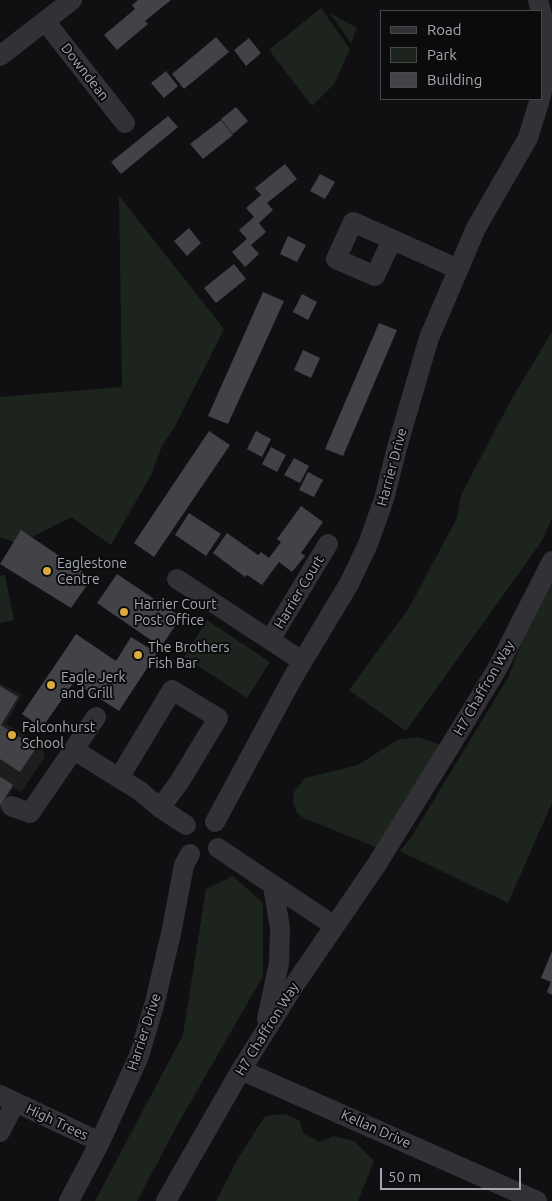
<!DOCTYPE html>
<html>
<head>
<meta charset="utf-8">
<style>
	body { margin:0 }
	#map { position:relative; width:552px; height:1201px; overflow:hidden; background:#101012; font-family:Ubuntu,sans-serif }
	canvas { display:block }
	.legend { position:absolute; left:380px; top:10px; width:162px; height:90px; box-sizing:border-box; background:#0b0b0c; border:1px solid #48494e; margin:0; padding:6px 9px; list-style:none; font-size:15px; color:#a3a7b1 }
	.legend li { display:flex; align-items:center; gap:10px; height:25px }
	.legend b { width:25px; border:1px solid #48494e }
	.scale { position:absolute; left:380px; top:1168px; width:141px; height:22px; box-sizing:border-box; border:2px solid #a3a7b1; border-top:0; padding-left:6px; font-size:15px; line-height:18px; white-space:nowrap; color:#a3a7b1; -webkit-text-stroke:4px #0b0b0c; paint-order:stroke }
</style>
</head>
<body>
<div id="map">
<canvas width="552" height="1201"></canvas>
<ul class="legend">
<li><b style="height:6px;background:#323236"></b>Road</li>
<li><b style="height:14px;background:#1d241e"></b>Park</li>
<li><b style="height:14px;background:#424347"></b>Building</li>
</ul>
<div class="scale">50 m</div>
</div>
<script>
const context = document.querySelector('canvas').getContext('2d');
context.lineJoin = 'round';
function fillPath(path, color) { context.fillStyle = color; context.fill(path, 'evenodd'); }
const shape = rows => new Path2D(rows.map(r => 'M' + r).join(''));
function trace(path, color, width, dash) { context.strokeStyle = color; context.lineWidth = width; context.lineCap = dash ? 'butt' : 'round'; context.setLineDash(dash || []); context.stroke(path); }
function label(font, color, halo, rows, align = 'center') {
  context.font = font + ' Ubuntu,sans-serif'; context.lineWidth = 4; context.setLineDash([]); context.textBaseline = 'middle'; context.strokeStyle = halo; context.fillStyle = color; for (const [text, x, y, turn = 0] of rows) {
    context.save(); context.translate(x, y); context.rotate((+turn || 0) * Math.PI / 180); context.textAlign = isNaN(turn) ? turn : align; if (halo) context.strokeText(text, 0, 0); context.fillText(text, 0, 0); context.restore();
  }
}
fillPath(shape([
	[0,683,22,695,6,723,43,747,45,757,21,792,13,788,0,809]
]), '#1d1d1e');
fillPath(shape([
	[321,8,350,49,334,84,312,106,269,50],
	[330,13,357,28,351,43],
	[119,196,224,329,175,426,162,446,151,475,111,545,71,517,19,544,0,537,0,397,122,387],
	[552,332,552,518,542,541,406,731,349,690,409,608,457,518,461,495,511,400],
	[552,565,552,803,508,903,400,851,410,839,508,678],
	[5,575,14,620,0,623,0,576],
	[207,620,270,662,247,698,184,657],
	[418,737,449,748,383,850,304,818,297,813,293,802,294,792,305,778,358,765,397,740],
	[233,876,263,903,263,976,179,1122,137,1201,95,1201,183,1035,206,889],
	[284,1114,299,1120,304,1134,320,1142,333,1136,354,1141,374,1161,358,1201,216,1201,237,1160,265,1116]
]), '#1d241e');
fillPath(shape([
	[138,0,171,0,145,21,148,24,117,50,104,35,135,9,132,5],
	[216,37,229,52,184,89,172,74],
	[249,38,261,53,246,66,234,50],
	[166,71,178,86,164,98,151,83],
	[236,107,248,121,233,134,221,119],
	[168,116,178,127,121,174,111,162],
	[221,120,233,135,203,159,190,144],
	[285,164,297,179,267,203,273,210,259,223,266,232,251,245,259,254,245,267,232,252,247,239,239,230,254,217,246,208,261,195,255,188],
	[320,174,335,182,325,199,310,191],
	[189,228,201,243,187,256,174,241],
	[288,236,306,245,297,262,280,254],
	[234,264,246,279,216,303,204,288],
	[263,292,284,301,228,424,208,416],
	[302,294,317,302,308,320,293,312],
	[379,323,397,330,343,456,325,449],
	[303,350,320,358,311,378,294,370],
	[209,431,230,445,154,557,134,543],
	[256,431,271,439,262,457,247,449],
	[271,447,286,455,277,472,262,464],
	[294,458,309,466,300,483,284,475],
	[308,472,323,480,314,497,299,490],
	[301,506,323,522,301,553,305,556,292,572,279,562,262,585,247,575,245,577,213,553,227,533,258,555,261,552,269,558,281,542,277,539],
	[189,513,221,534,206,556,175,535],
	[21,530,92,578,71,608,0,564],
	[117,574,181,617,161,647,97,603],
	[76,634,116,661,131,637,157,653,119,711,74,682,42,728,22,714],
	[0,686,18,697,1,725,36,748,20,772,0,759],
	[1,777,13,785,0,806,0,778],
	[552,951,552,995,547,992,551,982,541,978]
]), '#424347');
trace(shape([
	[538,0,543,19,545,74,541,96],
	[45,21,125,123],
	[0,56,72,0],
	[392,240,375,276,336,259,353,222,458,269],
	[177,579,302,661],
	[270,640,328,544],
	[74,750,140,791,160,808,186,825],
	[119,778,172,690,218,718,180,781,160,808],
	[11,806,30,813,96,717],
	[215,822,292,679,349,584,368,544,384,499,398,444,429,338,476,228,528,138,540,99],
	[218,848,333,925],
	[267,1019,279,963,280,928,273,886],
	[241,1070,537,1201],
	[0,1095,100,1142],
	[0,1132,15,1103],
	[69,1201,100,1142,139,1056,155,1002,172,929,184,865,190,854],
	[166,1201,241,1070,295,984,377,864,449,748,497,669,552,561]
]), '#323236', 20);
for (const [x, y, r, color] of [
	[47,571,5,"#dbac3f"],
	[124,612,5,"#dbac3f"],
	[138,655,5,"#dbac3f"],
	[51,685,5,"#dbac3f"],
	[12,735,5,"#dbac3f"]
]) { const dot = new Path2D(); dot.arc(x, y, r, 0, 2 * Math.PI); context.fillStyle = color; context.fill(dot); trace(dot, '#0b0b0c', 2); }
label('14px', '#a3a7b1', '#0b0b0c', [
	["Downdean",85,72,52],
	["Harrier Drive",392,467,-75],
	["Harrier Court",299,592,-59],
	["H7 Chaffron Way",484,688,-60],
	["H7 Chaffron Way",267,1029,-58],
	["Harrier Drive",144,1032,-72],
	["High Trees",57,1122,25],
	["Kellan Drive",376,1129,24]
]);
label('14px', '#a3a7b1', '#0b0b0c', [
	["Eaglestone",57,563],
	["Centre",57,579],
	["Harrier Court",134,604],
	["Post Office",134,620],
	["The Brothers",148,647],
	["Fish Bar",148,663],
	["Eagle Jerk",61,677],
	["and Grill",61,693],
	["Falconhurst",22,727],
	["School",22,743]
], 'left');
</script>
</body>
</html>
